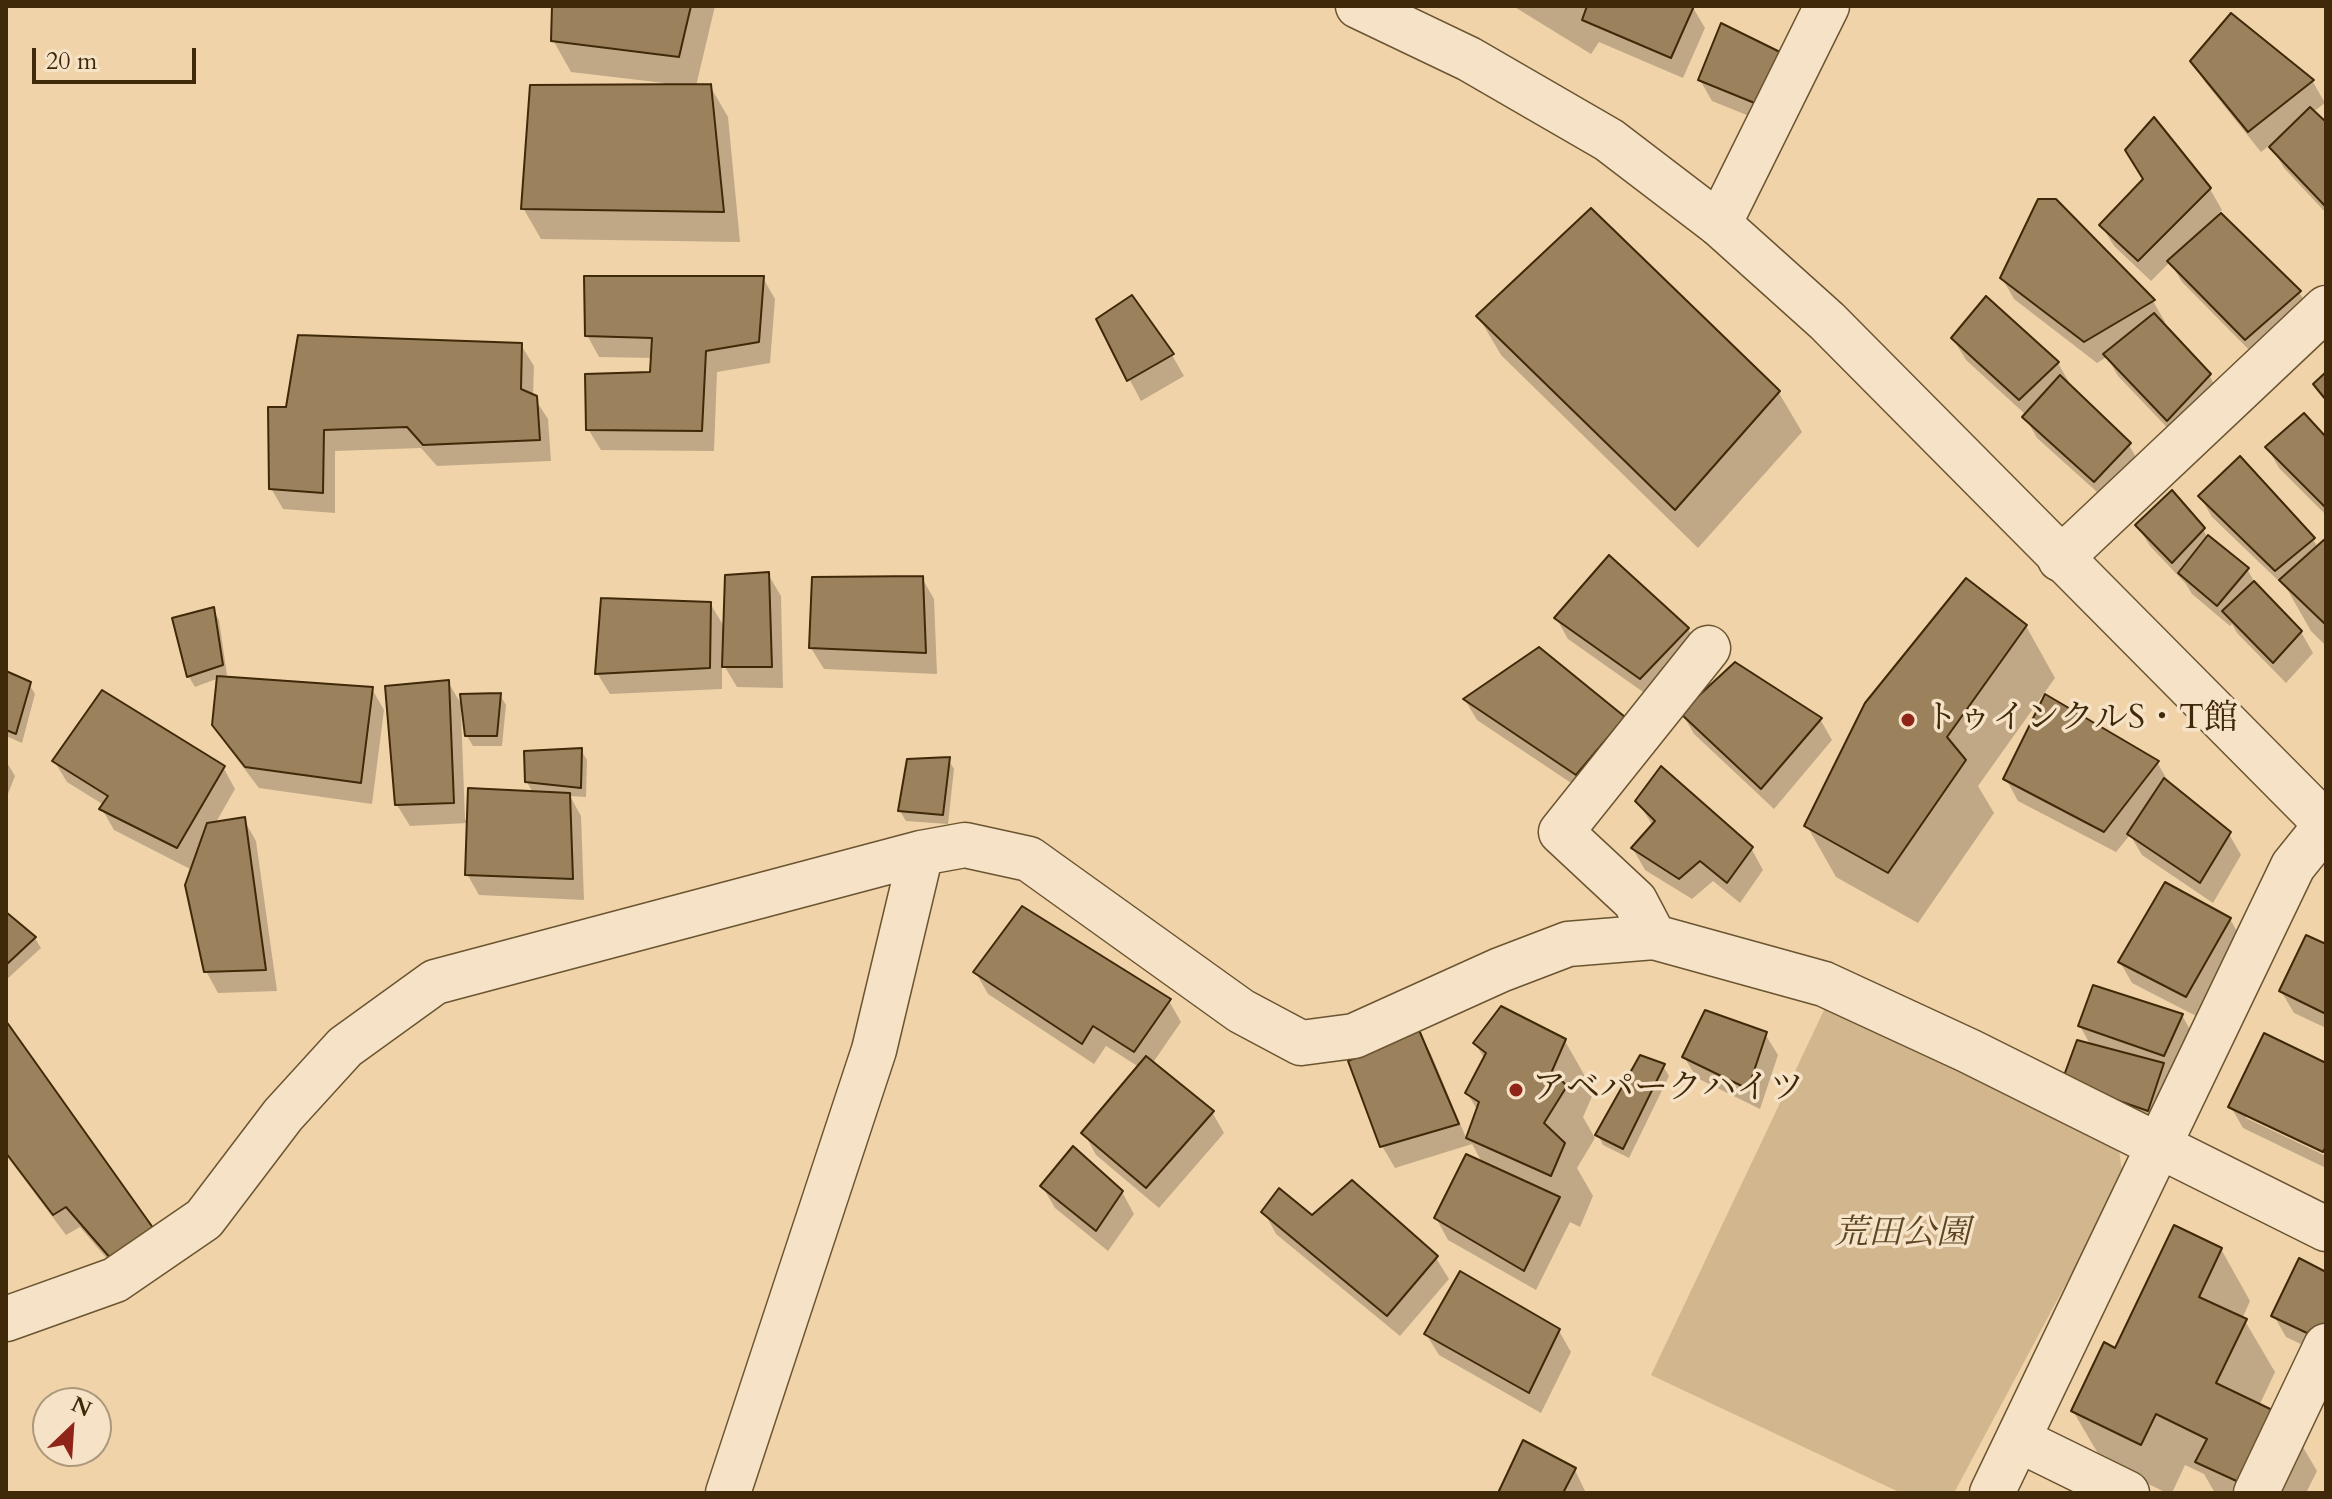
<!DOCTYPE html>
<html>
<head>
<meta charset="utf-8">
<style>
	body { margin:0 }
	#map { position:relative; width:2332px; height:1499px; overflow:hidden; background:#f0d3a9; font-family:Cardo,serif }
	canvas { display:block }
	.frame { position:absolute; inset:0; border:8px solid #3f2908; pointer-events:none }
	.north { position:absolute; left:32px; top:1387px; width:80px; height:80px; box-sizing:border-box; background:#f5e2c7; border:2px solid #ac987b; border-radius:50%; rotate:25deg; font-size:22px; font-weight:700; line-height:32px; text-align:center; color:#3f2908 }
	.north::after { content:''; display:block; margin:auto; width:28px; height:36px; background:#8f2418; clip-path:polygon(50% 0,100% 100%,50% 72%,0 100%) }
	.scale { position:absolute; left:32px; top:48px; width:164px; height:36px; box-sizing:border-box; border:4px solid #3f2908; border-top:0; padding-left:10px; font-size:24px; line-height:28px; white-space:nowrap; color:#3f2908; -webkit-text-stroke:6px #f5e2c7; paint-order:stroke }
</style>
</head>
<body>
<div id="map">
<canvas width="2332" height="1499"></canvas>
<div class="frame"></div>
<div class="north">N</div>
<div class="scale">20 m</div>
</div>
<script>
const context = document.querySelector('canvas').getContext('2d');
context.lineJoin = 'round';
function fillPath(path, color) { context.fillStyle = color; context.fill(path, 'evenodd'); }
const shape = rows => new Path2D(rows.map(r => 'M' + r).join(''));
function trace(path, color, width, dash) { context.strokeStyle = color; context.lineWidth = width; context.lineCap = dash ? 'butt' : 'round'; context.setLineDash(dash || []); context.stroke(path); }
function label(font, color, halo, rows, align = 'center') {
  context.font = font + ' Cardo,"Noto Serif JP",serif'; context.lineWidth = 7; context.setLineDash([]); context.textBaseline = 'middle'; context.strokeStyle = halo; context.fillStyle = color; for (const [text, x, y, turn = 0] of rows) {
    context.save(); context.translate(x, y); context.rotate((+turn || 0) * Math.PI / 180); context.textAlign = isNaN(turn) ? turn : align; if (halo) context.strokeText(text, 0, 0); context.fillText(text, 0, 0); context.restore();
  }
}
fillPath(shape([
	[1825,1008,2118,1144,2123,1177,1954,1493,1901,1493,1651,1375]
]), '#d2b68e');
fillPath(shape([
	[554,6,715,6,696,86,710,86,728,117,740,242,541,239,523,208,664,83,571,72,553,40],
	[1513,6,1692,6,1705,28,1683,78,1599,42,1591,54],
	[2231,16,2313,82,2325,103,2313,112,2326,125,2326,213,2284,168,2270,145,2261,152,2205,82,2192,61],
	[1792,76,1769,124,1712,101,1700,80],
	[2145,180,2210,189,2222,210,2218,214,2299,292,2312,313,2259,360,2182,282,2170,262,2151,281,2114,246,2101,225],
	[2055,201,2153,301,2165,322,2162,324,2209,375,2221,397,2180,441,2118,376,2107,357,2097,363,2014,299,2002,278],
	[1591,210,1779,393,1802,432,1698,548,1501,355,1478,316],
	[763,278,775,299,770,363,717,372,714,451,601,450,588,429,652,374,653,358,599,357,587,335],
	[1986,299,2058,363,2070,384,2068,386,2129,445,2141,466,2107,501,2037,438,2025,417,2026,415,1966,360,1953,339],
	[1098,320,1172,355,1184,376,1141,401],
	[521,345,534,366,533,396,548,419,551,461,437,466,421,448,335,451,335,513,283,509,271,488,288,409],
	[2326,440,2326,515,2279,468,2267,447],
	[2200,496,2313,539,2318,548,2326,541,2326,646,2311,631,2287,589,2212,517],
	[2137,525,2203,529,2208,539,2247,569,2258,588,2301,632,2313,653,2286,683,2237,633,2232,624,2230,626,2192,594,2186,584,2150,546],
	[768,574,781,596,783,688,737,687,722,662,722,689,610,694,597,673,710,603,726,630],
	[922,578,934,599,937,674,824,669,811,648],
	[213,610,219,620,227,675,195,687,189,677,174,619],
	[1556,618,1688,629,1700,650,1653,699,1568,639],
	[2026,626,2055,678,1978,786,1994,813,1918,923,1836,877,1807,826],
	[6,673,29,684,35,694,22,743,6,736],
	[448,682,464,709,500,695,506,705,502,746,473,746,467,736,464,711,461,711,465,820,533,793,527,782,581,750,587,760,586,797,570,796,581,816,584,900,479,895,467,874,468,823,410,826,397,805],
	[372,689,384,710,372,804,259,788,227,746,214,724],
	[1465,700,1623,719,1589,795,1477,720],
	[1682,713,1820,719,1832,740,1774,809,1694,734],
	[948,759,954,769,948,824,906,821,900,811],
	[6,761,15,776,6,799],
	[54,761,223,767,235,789,215,824,244,820,256,841,277,991,218,993,206,971,192,870,114,830,102,809,104,805,67,782],
	[2157,762,2169,783,2229,834,2241,855,2213,903,2142,855,2130,835,2116,852,2018,801,2006,779],
	[1638,802,1751,848,1763,870,1740,903,1713,881,1692,899,1645,870,1633,849,1653,826],
	[6,914,35,938,41,948,6,980],
	[2230,919,2242,940,2198,1017,2132,983,2120,962],
	[2326,946,2326,1028,2294,1013,2281,991],
	[976,973,1169,1001,1181,1022,1152,1064,1212,1112,1224,1133,1159,1208,1096,1155,1084,1133,1139,1067,1106,1046,1094,1064,988,994],
	[2182,1015,2194,1037,2176,1076,2167,1073,2174,1086,2160,1131,2077,1102,2091,1046,2080,1026],
	[6,1024,131,1287,80,1227,66,1235,6,1155],
	[1419,1032,1431,1054,1467,1140,1478,1111,1467,1093,1485,1060,1475,1043,1565,1041,1594,1092,1583,1117,1595,1138,1577,1168,1593,1196,1580,1227,1570,1222,1536,1290,1448,1240,1436,1218,1483,1164,1472,1144,1395,1168,1382,1146,1350,1062],
	[1765,1034,1778,1055,1760,1109,1697,1078,1684,1057],
	[2326,1065,2326,1151,2246,1113,2246,1118,2326,1156,2326,1168,2243,1128,2231,1107],
	[1663,1066,1669,1076,1629,1158,1603,1145,1598,1135],
	[1042,1186,1122,1192,1134,1214,1108,1251,1055,1208],
	[1264,1212,1312,1217,1436,1258,1449,1279,1400,1336,1276,1234],
	[2221,1249,2250,1301,2242,1319,2245,1321,2275,1372,2259,1406,2287,1420,2317,1471,2306,1493,2215,1493,2204,1474,2185,1465,2172,1493,2167,1493,2103,1462,2073,1411,2116,1351],
	[2326,1274,2326,1356,2286,1337,2274,1316],
	[1559,1331,1571,1352,1541,1413,1439,1355,1426,1334],
	[1575,1470,1586,1493,1500,1493]
]), '#0003');
const building = shape([
	[552,6,691,6,679,57,551,41,552,6],
	[1587,6,1694,6,1671,58,1582,20,1587,6],
	[2231,13,2314,80,2248,132,2190,61,2231,13],
	[1721,23,1782,53,1757,104,1698,80,1721,23],
	[711,84,724,212,521,209,530,85,711,84],
	[2310,107,2326,122,2326,207,2269,147,2310,107],
	[2154,117,2211,188,2138,261,2099,225,2143,179,2125,150,2154,117],
	[2038,199,2056,199,2155,300,2084,342,2000,278,2038,199],
	[1591,208,1780,391,1675,510,1476,316,1591,208],
	[2221,213,2301,291,2245,340,2167,261,2221,213],
	[584,276,764,276,759,342,706,351,702,431,586,430,585,374,650,372,652,338,585,336,584,276],
	[1132,295,1174,354,1127,381,1096,319,1132,295],
	[1986,296,2059,362,2019,400,1951,338,1986,296],
	[2154,313,2211,374,2167,421,2103,354,2154,313],
	[298,335,522,343,521,389,537,396,540,440,423,445,407,427,324,430,323,493,269,489,268,407,286,407,298,335],
	[2326,372,2326,400,2313,384,2326,372],
	[2060,375,2131,443,2094,482,2022,417,2060,375],
	[2304,413,2326,437,2326,508,2265,447,2304,413],
	[2240,456,2315,538,2275,571,2198,496,2240,456],
	[2172,490,2205,528,2172,563,2135,525,2172,490],
	[2208,535,2249,568,2217,606,2178,573,2208,535],
	[2326,538,2326,625,2279,580,2326,538],
	[1609,555,1689,628,1640,679,1554,618,1609,555],
	[769,572,772,667,722,667,725,575,769,572],
	[923,576,926,653,809,648,812,577,923,576],
	[1966,578,2027,625,1947,737,1966,760,1888,873,1804,826,1865,703,1966,578],
	[2254,581,2302,631,2273,663,2222,611,2254,581],
	[601,598,711,602,710,668,595,674,601,598],
	[214,607,223,665,187,677,172,618,214,607],
	[1539,647,1625,717,1576,775,1463,699,1539,647],
	[1735,662,1822,718,1761,789,1680,713,1735,662],
	[6,671,31,682,16,734,6,730,6,671],
	[217,676,373,687,361,783,245,767,212,725,217,676],
	[449,680,454,803,395,805,385,686,449,680],
	[102,690,225,766,177,848,99,809,108,796,52,761,102,690],
	[501,693,497,736,465,736,460,694,501,693],
	[2045,694,2159,761,2104,832,2003,779,2045,694],
	[582,748,581,788,525,782,524,751,582,748],
	[950,757,943,815,898,811,907,759,950,757],
	[1661,766,1753,847,1727,883,1700,861,1679,879,1631,848,1655,821,1635,801,1661,766],
	[2164,778,2231,832,2200,883,2127,834,2164,778],
	[468,788,570,793,573,879,465,875,468,788],
	[245,817,266,970,204,972,185,885,207,823,245,817],
	[2165,882,2231,918,2186,997,2118,962,2165,882],
	[1022,906,1171,999,1134,1052,1093,1026,1082,1044,973,972,1022,906],
	[6,912,36,937,6,965,6,912],
	[2306,935,2326,944,2326,1014,2279,991,2306,935],
	[2093,985,2183,1014,2164,1056,2078,1026,2093,985],
	[1501,1006,1566,1039,1552,1071,1567,1086,1544,1123,1565,1143,1551,1176,1466,1138,1479,1102,1465,1093,1486,1053,1473,1043,1501,1006],
	[1705,1010,1767,1032,1748,1089,1682,1057,1705,1010],
	[6,1021,156,1232,118,1267,66,1207,53,1215,6,1153,6,1021],
	[1419,1030,1459,1124,1380,1147,1348,1061,1419,1030],
	[2264,1033,2326,1063,2326,1146,2323,1152,2228,1107,2264,1033],
	[2077,1040,2164,1063,2148,1111,2062,1081,2077,1040],
	[1640,1055,1665,1064,1623,1149,1595,1135,1640,1055],
	[1146,1056,1214,1111,1146,1188,1081,1133,1146,1056],
	[1073,1146,1123,1191,1096,1231,1040,1186,1073,1146],
	[1466,1154,1560,1197,1524,1271,1434,1218,1466,1154],
	[1352,1180,1438,1256,1387,1316,1261,1212,1279,1188,1312,1215,1352,1180],
	[2174,1225,2222,1248,2199,1297,2247,1319,2216,1383,2289,1418,2254,1489,2195,1462,2207,1439,2156,1414,2141,1445,2071,1411,2104,1342,2115,1348,2174,1225],
	[2299,1258,2326,1272,2326,1342,2271,1316,2299,1258],
	[1460,1271,1560,1329,1529,1393,1424,1334,1460,1271],
	[1523,1440,1576,1468,1563,1493,1498,1493,1523,1440]
]);
fillPath(building, '#9b815c');
trace(building, '#3f2908', 2);
const minor = shape([
	[1719,224,1827,6],
	[2060,559,2326,308],
	[1654,937,1635,901,1561,832,1708,648],
	[6,1319,115,1280,204,1219,283,1115,345,1047,435,982,921,853,965,845,1029,859,1241,1011,1301,1043,1354,1036,1500,970,1568,944,1654,937,1824,984,1969,1051,2326,1229],
	[2019,1440,2127,1493],
	[728,1493,874,1050,921,853],
	[1992,1493,2293,866,2326,825],
	[2256,1493,2326,1346]
]);
const tertiary = shape([
	[1358,6,1469,59,1609,140,1719,224,1827,321,2326,824]
]);
trace(minor, '#6b5430', 47);
trace(tertiary, '#6b5430', 47);
trace(minor, '#f5e2c7', 44);
trace(tertiary, '#f5e2c7', 44);
for (const [x, y, r, color] of [
	[1908,720,8,"#8f2418"],
	[1516,1090,8,"#8f2418"]
]) { const dot = new Path2D(); dot.arc(x, y, r, 0, 2 * Math.PI); context.fillStyle = color; context.fill(dot); trace(dot, '#f5e2c7', 3); }
label('34px', '#3f2908', '#f5e2c7', [
	["トゥインクルS・T館",1924,720],
	["アベパークハイツ",1532,1090]
], 'left');
label('italic 34px', '#5c4523', '#f5e2c7', [
	["荒田公園",1902,1235]
]);
</script>
</body>
</html>
